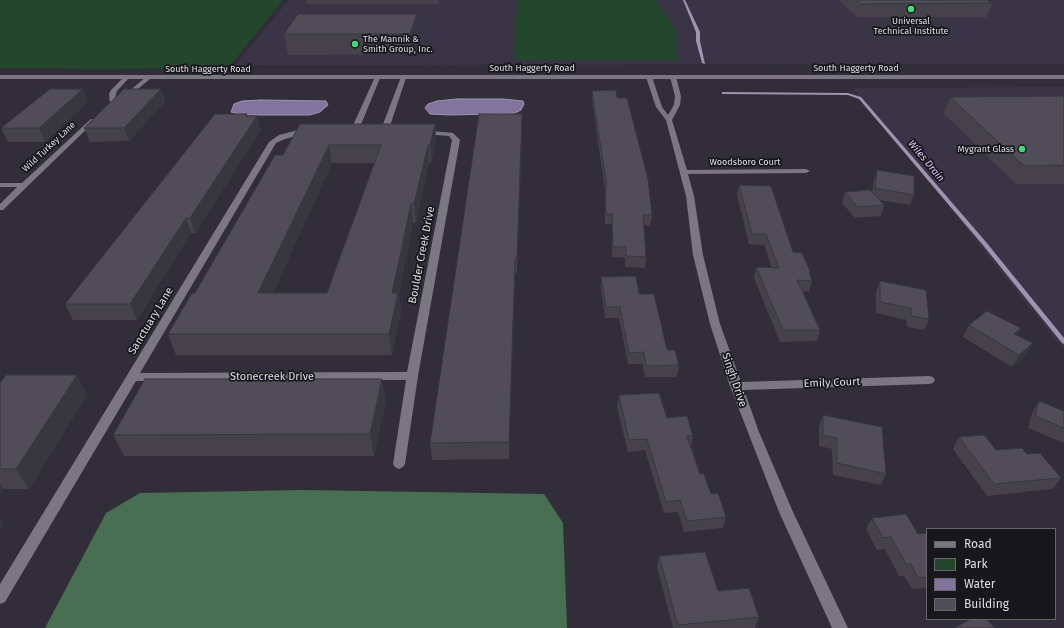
<!DOCTYPE html>
<html>
<head>
<meta charset="utf-8">
<style>
	body { margin:0 }
	#map { position:relative; width:1064px; height:628px; overflow:hidden; background:#312e39; font-family:"Fira Sans",sans-serif }
	canvas { display:block }
	.legend { position:absolute; left:926px; top:528px; width:130px; height:92px; box-sizing:border-box; background:#18171c; border:1px solid #68666c; margin:0; padding:5px 7px; list-style:none; font-size:12px; color:#dfdde4 }
	.legend li { display:flex; align-items:center; gap:8px; height:20px }
	.legend b { width:20px; border:1px solid #68666c }
</style>
</head>
<body>
<div id="map">
<canvas width="1064" height="628"></canvas>
<ul class="legend">
<li><b style="height:5px;background:#7a7682"></b>Road</li>
<li><b style="height:11px;background:#23462d"></b>Park</li>
<li><b style="height:11px;background:#82749d"></b>Water</li>
<li><b style="height:11px;background:#504d58"></b>Building</li>
</ul>
</div>
<script>
const context = document.querySelector('canvas').getContext('2d');
context.lineJoin = 'round';
function fillPath(path, color) { context.fillStyle = color; context.fill(path, 'evenodd'); }
const shape = rows => new Path2D(rows.map(r => 'M' + r).join(''));
function trace(path, color, width, dash) { context.strokeStyle = color; context.lineWidth = width; context.lineCap = dash ? 'butt' : 'round'; context.setLineDash(dash || []); context.stroke(path); }
function label(font, color, halo, rows, align = 'center') {
  context.font = font + ' "Fira Sans",sans-serif'; context.lineWidth = 3.5; context.setLineDash([]); context.textBaseline = 'middle'; context.strokeStyle = halo; context.fillStyle = color; for (const [text, x, y, turn = 0] of rows) {
    context.save(); context.translate(x, y); context.rotate((+turn || 0) * Math.PI / 180); context.textAlign = isNaN(turn) ? turn : align; if (halo) context.strokeText(text, 0, 0); context.fillText(text, 0, 0); context.restore();
  }
}
fillPath(shape([
	[289,0,1064,0,1064,64,235,65],
	[1064,87,1064,350,853,88]
]), '#3a3546');
fillPath(shape([
	[0,0,283,0,228,68,97,69,0,68],
	[517,0,656,0,675,29,677,60,522,60,514,58]
]), '#23462d');
fillPath(shape([
	[303,490,544,494,563,523,567,628,45,628,106,513,140,493]
]), '#486f52');
const water = shape([
	[457,99,503,99,523,101,524,104,521,110,515,113,494,114,450,115,430,114,425,108,428,104,437,101,457,99],
	[261,100,326,101,328,105,320,112,310,115,242,115,231,112,234,104,242,101,261,100]
]);
fillPath(water, '#82749d');
trace(water, '#9e94b2', 1);
fillPath(shape([
	[683,0,685,0,700,32,700,41,705,64,702,63,696,41,696,32,683,0],
	[722,92,848,93,861,97,986,242,1064,338,1064,344,1062,343,982,244,859,99,848,95,723,94,722,94,722,92]
]), '#9e94b2');
fillPath(shape([
	[649,75,652,77,662,107,668,115,674,105,675,96,670,77,673,75,676,77,681,96,680,105,672,120,687,170,806,169,810,171,806,173,688,174,694,196,703,255,720,324,741,382,929,376,933,377,935,380,933,383,929,384,744,390,759,432,793,512,848,628,832,628,779,512,730,386,710,324,693,255,686,196,666,120,656,107,646,77,649,75],
	[124,77,129,78,117,91,115,98,128,92,146,77,151,78,132,94,114,103,110,103,109,94,111,90,124,77],
	[375,77,380,78,358,132,352,133,350,132,375,77],
	[401,77,406,78,388,132,382,133,380,132,401,77],
	[91,119,96,120,3,210,0,210,0,204,17,187,0,187,0,183,22,183,91,119],
	[298,130,308,130,312,132,285,139,276,143,140,373,407,372,452,140,449,136,422,134,418,132,422,130,453,133,460,140,418,376,405,464,403,467,399,469,395,467,393,464,406,380,136,381,5,602,0,604,0,584,269,142,279,135,298,130]
]), '#7a7682');
fillPath(shape([
	[0,75,1064,75,1064,79,0,79,0,75]
]), '#7a7682');
fillPath(shape([
	[306,0,439,0,438,4,307,4],
	[838,0,987,0,992,3,987,17,857,17],
	[418,33,412,54,288,55,284,34],
	[161,89,165,102,129,141,90,142,84,128],
	[592,91,617,98,652,215,650,226,644,225,646,257,645,268,625,267,625,258,612,257,612,224,605,224,605,190,592,99],
	[1064,96,1064,184,1016,184,944,114,950,97],
	[88,102,45,142,8,142,1,128],
	[247,116,261,130,195,233,191,233,137,320,73,320,65,304],
	[300,124,435,124,436,141,431,163,429,163,416,223,413,223,399,294,401,313,392,355,176,355,168,334,195,293,283,155],
	[332,163,374,163,327,293,273,293],
	[522,127,517,273,515,273,509,459,432,460,430,443],
	[877,170,914,195,910,205,879,200,884,205,881,216,855,218,842,203,845,192,872,193,874,180],
	[739,185,793,252,811,273,810,276,812,281,809,292,803,291,820,330,817,341,780,342,754,278,756,267,772,268,764,245,749,244,737,195],
	[601,277,639,294,667,350,679,365,677,377,645,377,642,364,628,364,619,318,605,318,601,288],
	[880,281,929,319,924,330,907,327,906,320,876,313,876,292],
	[969,325,1017,335,1026,355,1012,367,963,337],
	[77,375,87,395,29,489,4,489,0,495,0,383],
	[619,395,667,418,693,436,691,447,700,474,711,494,726,517,723,528,684,532,678,512,664,513,645,450,628,452,617,407],
	[386,400,374,456,124,456,113,435],
	[1039,401,1064,411,1064,443,1028,428,1032,413],
	[823,415,886,474,881,485,833,475,832,449,819,446,819,427],
	[959,437,996,450,1027,454,1061,478,1053,489,987,496,953,449],
	[872,518,918,534,927,533,927,588,912,589,904,576,899,576,885,549,877,550,866,529],
	[659,556,759,617,755,628,673,628,657,567]
]), '#45424c');
fillPath(shape([
	[417,14,418,33,412,54,410,34],
	[83,89,88,102,45,142,39,128],
	[161,89,165,102,129,141,124,128],
	[247,114,250,128,257,116,261,130,195,233,190,218],
	[522,114,522,127,517,273,517,258],
	[435,124,436,141,431,163,430,145],
	[329,145,332,163,264,313,258,293],
	[428,145,429,163,416,223,414,204],
	[411,204,413,223,399,294,401,313,392,355,389,334,392,293],
	[186,218,191,233,137,320,130,304],
	[515,258,515,273,509,459,509,442],
	[1021,328,1015,339,1014,334],
	[1033,343,1026,355,1012,367,1019,355],
	[77,375,87,395,29,489,16,469],
	[382,379,386,400,374,456,370,434],
	[0,484,4,489,0,495],
	[0,518,4,524,0,531]
]), '#38363e');
const building = shape([
	[856,0,987,0,992,3,861,4,856,0],
	[298,14,417,14,410,34,284,34,298,14],
	[50,89,83,89,39,128,1,128,50,89],
	[124,89,161,89,124,128,84,128,124,89],
	[616,90,617,98,627,98,648,179,652,215,643,215,646,257,626,256,626,247,613,247,612,214,606,214,606,180,592,91,616,90],
	[1064,96,1064,165,1024,166,950,97,1064,96],
	[215,114,247,114,245,116,257,116,190,218,186,218,130,304,65,304,215,114],
	[479,114,522,114,517,258,515,258,509,442,430,443,479,114],
	[300,124,435,124,430,145,428,145,414,204,411,204,392,293,398,293,389,334,168,334,192,293,195,293,275,155,283,155,300,124],
	[329,145,381,145,327,293,258,293,329,145],
	[877,170,914,176,914,195,875,188,877,170],
	[739,185,771,186,793,252,802,253,811,273,809,272,812,281,797,280,820,330,783,330,756,267,779,268,766,234,752,234,739,185],
	[870,190,884,205,858,207,845,192,870,190],
	[636,276,639,294,654,294,667,350,675,350,679,365,646,366,644,352,629,353,620,307,606,307,601,277,636,276],
	[880,281,926,290,929,319,911,316,911,308,880,302,880,281],
	[987,311,1021,328,1014,334,1033,343,1019,355,969,325,987,311],
	[6,375,77,375,16,469,0,469,0,383,6,375],
	[145,379,382,379,370,434,113,435,145,379],
	[659,393,667,418,687,416,693,436,687,436,700,474,704,474,711,494,718,493,726,517,687,521,680,500,666,502,647,439,629,440,619,395,659,393],
	[1039,401,1064,411,1064,428,1035,416,1039,401],
	[823,415,882,427,886,474,837,463,837,438,823,435,823,415],
	[984,435,996,450,1022,448,1027,454,1040,453,1061,478,994,484,959,437,984,435],
	[906,514,918,534,927,533,927,577,918,578,911,564,906,564,891,537,883,538,872,518,906,514],
	[705,552,718,591,749,588,759,617,678,625,659,556,705,552],
	[971,619,986,619,995,628,954,628,971,619]
]);
fillPath(building, '#504d58');
trace(building, '#38363e', 1);
for (const [x, y, r, color] of [
	[911,9,4,"#44d77a"],
	[355,44,4,"#44d77a"],
	[1022,149,4,"#44d77a"]
]) { const dot = new Path2D(); dot.arc(x, y, r, 0, 2 * Math.PI); context.fillStyle = color; context.fill(dot); trace(dot, '#18171c', 1.5); }
label('9px', '#dfdde4', '#18171c', [
	["Universal",911,21],
	["Technical Institute",911,31],
	["The Mannik &",363,39,"left"],
	["Smith Group, Inc.",363,49,"left"],
	["Mygrant Glass",1014,149,"right"]
]);
label('9px', '#dfdde4', '#18171c', [
	["South Haggerty Road",532,68],
	["South Haggerty Road",856,68],
	["South Haggerty Road",208,69],
	["Wild Turkey Lane",49,147,-43],
	["Woodsboro Court",745,162]
]);
label('italic 10px', '#d8c7fc', '#18171c', [
	["Wiles Drain",926,161,50]
]);
label('11px', '#dfdde4', '#18171c', [
	["Boulder Creek Drive",422,255,-79],
	["Sanctuary Lane",151,321,-59],
	["Stonecreek Drive",272,377],
	["Singh Drive",734,380,71],
	["Emily Court",832,383,-2]
]);
</script>
</body>
</html>
